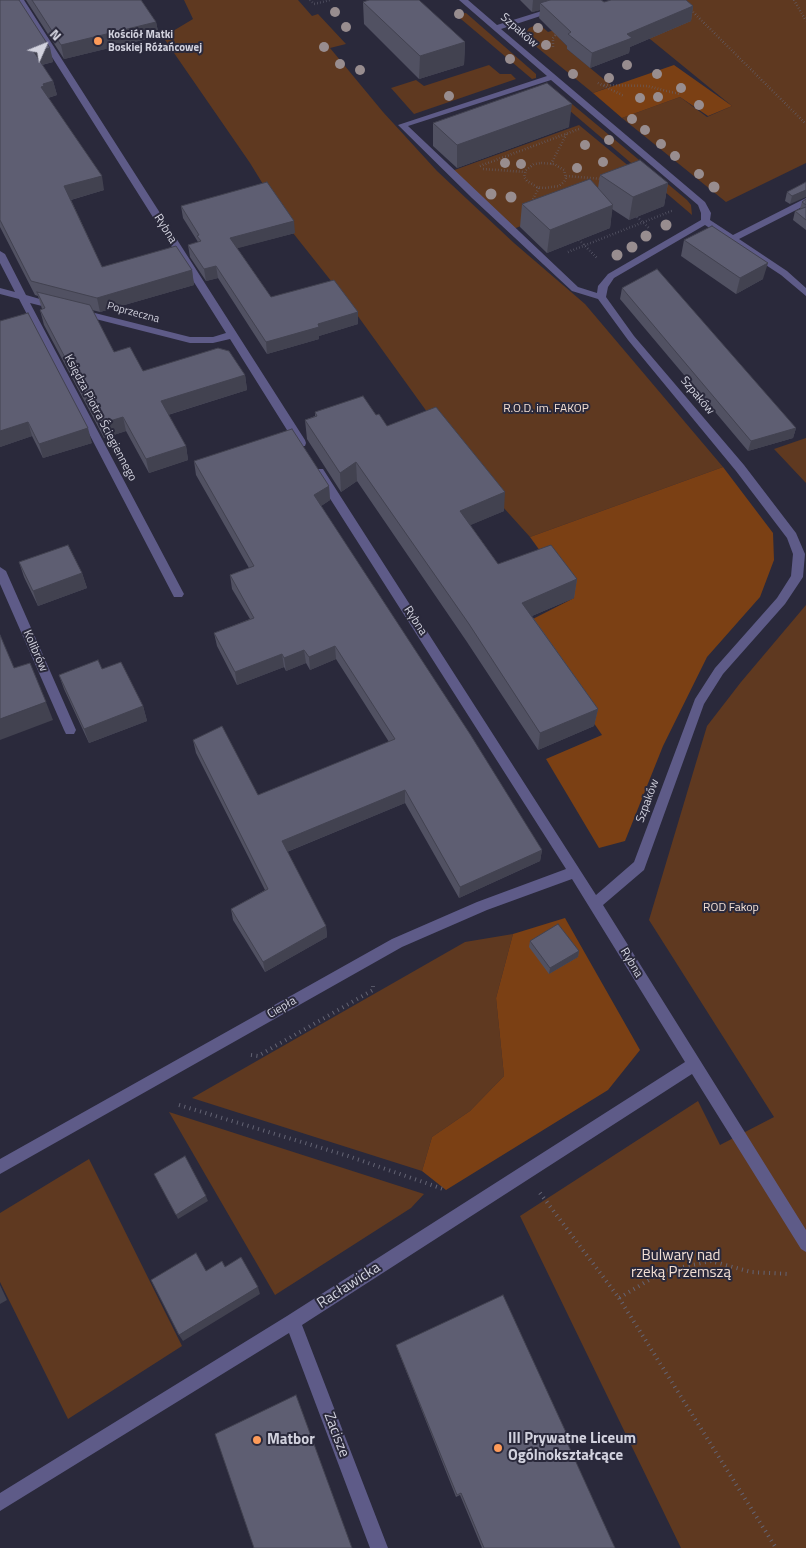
<!DOCTYPE html>
<html>
<head>
<meta charset="utf-8">
<style>
	body { margin:0 }
	#map { position:relative; width:806px; height:1548px; overflow:hidden; background:#2a293b; font-family:"Titillium Web",sans-serif }
	canvas { display:block }
	.north { position:absolute; left:20px; top:20px; width:50px; height:50px; -webkit-text-stroke:4px #2a293b; paint-order:stroke; rotate:46deg; font-size:14px; font-weight:700; line-height:20px; text-align:center; color:#d2d2de }
	.north::after { content:''; display:block; margin:auto; width:18px; height:22px; background:#d2d2de; clip-path:polygon(50% 0,100% 100%,50% 72%,0 100%) }
</style>
</head>
<body>
<div id="map">
<canvas width="806" height="1548"></canvas>
<div class="north">N</div>
</div>
<script>
const context = document.querySelector('canvas').getContext('2d');
context.lineJoin = 'round';
function fillPath(path, color) { context.fillStyle = color; context.fill(path, 'evenodd'); }
const shape = rows => new Path2D(rows.map(r => 'M' + r).join(''));
function trace(path, color, width, dash) { context.strokeStyle = color; context.lineWidth = width; context.lineCap = dash ? 'butt' : 'round'; context.setLineDash(dash || []); context.stroke(path); }
function label(font, color, halo, rows, align = 'center') {
  context.font = font + ' "Titillium Web",sans-serif'; context.lineWidth = 4; context.setLineDash([]); context.textBaseline = 'middle'; context.strokeStyle = halo; context.fillStyle = color; for (const [text, x, y, turn = 0] of rows) {
    context.save(); context.translate(x, y); context.rotate((+turn || 0) * Math.PI / 180); context.textAlign = isNaN(turn) ? turn : align; if (halo) context.strokeText(text, 0, 0); context.fillText(text, 0, 0); context.restore();
  }
}
fillPath(shape([
	[184,0,298,0,312,16,318,14,346,44,330,48,383,112,437,171,514,243,585,304,723,467,530,537,466,466,347,301,293,233,250,163,163,37,193,19],
	[675,0,806,0,806,163,726,202,622,118,680,97,707,117,732,106,650,39,637,27],
	[466,13,536,74,536,78,532,79,455,14],
	[539,24,548,32,566,26,560,39,569,48,567,49,612,86,593,93,528,40,526,33,529,28],
	[489,65,500,74,511,74,516,79,414,114,391,88,416,80,424,86],
	[542,87,554,89,687,200,691,205,692,215],
	[579,125,642,177,511,230,449,172],
	[806,438,806,483,774,449],
	[806,605,806,1548,681,1548,520,1216,698,1101,720,1145,774,1117,649,920,707,726,741,682],
	[513,934,496,998,504,1076,470,1111,432,1137,422,1171,192,1098,465,942],
	[169,1112,424,1194,411,1208,275,1295],
	[89,1159,182,1346,68,1419,0,1282,0,1213]
]), '#5f3920');
fillPath(shape([
	[674,65,732,106,708,116,680,97,622,118,593,93],
	[723,467,773,533,774,560,760,597,707,657,663,746,625,841,599,848,546,759,602,735,525,623,574,598,530,537],
	[565,918,640,1050,608,1090,446,1190,422,1171,432,1137,470,1111,504,1076,496,998,513,934]
]), '#7b4014');
trace(shape([
	[310,0,314,4,330,0],
	[794,0,806,21],
	[691,10,806,124],
	[553,47,553,38,558,32],
	[598,83,624,96],
	[604,85,647,86,679,94],
	[541,163,554,164,564,170,566,178,564,182,559,186,545,188,537,187,527,181,524,177,526,170,534,164,541,163],
	[551,164,567,133],
	[480,166,579,129],
	[483,169,525,172],
	[566,176,603,179],
	[532,202,539,187],
	[637,217,649,228],
	[579,240,598,259],
	[568,252,674,210]
]), '#646474', 2.5, [0.5, 2.5]);
trace(shape([
	[251,1055,258,1056,373,990,373,986],
	[179,1105,348,1156,446,1190],
	[540,1193,619,1298,664,1271,711,1261,751,1272,788,1274],
	[619,1298,776,1548]
]), '#646474', 4, [1, 4.5]);
fillPath(shape([
	[16,0,24,0,305,440,306,443,305,446,297,446,230,339,213,343,190,343,76,314,76,310,79,309,190,337,213,337,226,333,16,0],
	[459,0,468,0,497,25,577,0,589,0,501,29,705,202,711,213,710,220,733,235,806,198,806,205,739,239,787,271,806,288,806,296,781,275,705,225,614,278,608,287,606,297,634,336,744,465,796,533,805,554,803,577,785,604,723,674,704,704,644,870,603,905,806,1230,806,1252,801,1249,692,1074,302,1325,388,1548,370,1548,289,1333,0,1511,0,1493,287,1316,685,1062,572,879,487,910,402,947,0,1174,0,1159,392,939,477,902,566,869,315,475,314,472,315,469,323,469,596,895,634,862,695,699,715,668,777,598,791,576,793,554,787,538,736,471,628,340,598,299,572,291,472,198,398,125,547,76,459,0],
	[551,80,698,205,701,213,701,220,608,274,598,286,597,293,578,287,408,126,551,80],
	[0,251,5,254,26,295,57,304,59,306,54,309,30,303,184,594,182,597,174,597,19,299,0,294,0,288,15,292,0,263,0,251],
	[0,567,6,571,76,730,74,734,66,734,64,730,0,584,0,567]
]), '#5e5b88');
context.fillStyle = '#988d8f';
for (const [x, y, r] of [
	[335,12,5],
	[459,14,5],
	[346,27,5],
	[538,28,5],
	[546,45,5],
	[324,47,5],
	[510,59,5],
	[340,64,5],
	[627,65,5],
	[360,70,5],
	[573,74,5],
	[657,74,5],
	[609,78,5],
	[681,88,5],
	[449,96,5],
	[658,97,5],
	[640,98,5],
	[699,105,5],
	[632,119,5],
	[645,130,5],
	[609,140,5],
	[661,144,5],
	[585,145,5],
	[675,156,5],
	[603,162,5],
	[505,163,5],
	[521,164,5],
	[577,168,5],
	[699,174,5],
	[714,187,5.5],
	[491,194,5.5],
	[511,197,5.5],
	[666,225,5.5],
	[646,236,5.5],
	[632,247,5.5],
	[617,255,5.5]
]) { context.beginPath(); context.arc(x, y, r, 0, 2 * Math.PI); context.fill(); }
fillPath(shape([
	[0,0,50,48,53,62,42,65,53,81,57,95,48,98,104,190,71,200,102,267,192,270,194,285,100,312,92,310,114,352,143,371,245,375,247,390,168,415,186,446,188,460,149,473,126,431,104,438,44,325,40,310,42,309,38,296,35,295,0,227],
	[26,0,141,0,156,22,159,36,64,59],
	[520,0,601,0,604,2,693,6,691,21,630,47,629,53,590,68,567,49,567,46,539,18,540,10,532,12],
	[363,2,465,42,464,65,419,79,364,24],
	[433,123,569,127,457,168,433,146],
	[600,175,668,183,664,206,629,220,612,209,610,228,547,253,520,227,522,204,598,188],
	[806,182,790,204,785,201,787,192],
	[806,199,806,230,793,220,795,211,800,209,802,202],
	[181,206,295,233,237,248,271,297,358,312,358,324,319,336,319,339,267,354,218,278,206,281,190,257,188,245,198,242,183,218],
	[684,240,763,279,736,294,681,256],
	[622,288,796,428,793,438,748,451,620,299],
	[0,321,92,443,43,458,32,436,0,447],
	[315,412,376,415,387,426,504,511,470,525,498,564,577,579,574,598,532,616,598,709,594,726,538,750,467,642,357,481,341,492,307,439,305,420,315,416],
	[194,461,329,486,330,500,321,506,542,850,540,861,459,898,405,803,287,852,326,926,327,937,265,972,233,920,231,909,265,890,196,753,193,740,258,795,389,742,336,659,310,670,306,663,286,671,284,667,237,685,217,646,214,633,250,619,232,589,230,575,249,568,196,475],
	[19,562,82,573,87,588,38,606,24,577],
	[102,669,143,706,147,721,89,743,64,689,59,675],
	[530,941,579,951,578,957,549,974,529,947],
	[396,1345,567,1441,566,1441,615,1548,482,1548,460,1495,456,1497,397,1348]
]), '#515162');
fillPath(shape([
	[533,0,572,0,540,3,540,10,532,12],
	[693,6,691,21,630,47,629,53,590,68,592,53,627,34],
	[156,22,159,36,64,59,61,45],
	[465,42,464,65,419,79,420,56],
	[50,48,53,62,37,66,34,52],
	[53,81,57,95,47,98,41,87,43,84],
	[572,104,569,127,457,168,457,145],
	[102,176,104,190,67,201,64,186],
	[668,183,664,206,629,220,633,197],
	[806,190,806,197,790,204,792,196],
	[613,205,610,228,547,253,550,230],
	[294,221,295,233,231,250,230,238],
	[768,263,763,279,736,294,740,278],
	[216,266,218,278,206,281,204,269],
	[192,270,194,285,100,312,97,298],
	[358,312,358,324,319,336,319,339,267,354,266,342,318,324],
	[245,375,247,390,164,416,161,401],
	[123,417,126,431,104,438,100,424],
	[28,422,32,436,0,447,0,431],
	[88,428,92,443,43,458,39,444],
	[796,428,793,438,748,451,751,441],
	[186,446,188,460,149,473,146,459],
	[356,462,357,481,341,492,340,473],
	[329,486,330,500,315,510,314,495],
	[505,492,504,511,459,530,460,511],
	[82,573,87,588,38,606,33,591],
	[577,579,574,598,520,621,522,603],
	[335,646,336,659,310,670,309,657],
	[304,650,306,663,286,671,284,658],
	[282,654,284,667,237,685,235,672],
	[46,702,53,720,0,740,0,719],
	[143,706,147,721,89,743,84,729],
	[598,709,594,726,538,750,540,733],
	[405,790,405,803,284,853,282,841],
	[542,850,540,861,459,898,460,887],
	[326,926,327,937,265,972,263,962],
	[579,951,578,957,549,974,550,968],
	[206,1196,208,1201,178,1219,176,1215],
	[0,1285,7,1300,0,1304],
	[258,1287,260,1294,183,1341,179,1335]
]), '#424250');
const building = shape([
	[0,0,19,0,50,48,34,52,53,81,43,84,44,86,41,87,102,176,64,186,102,267,176,246,192,270,97,298,31,281,0,220,0,0],
	[32,0,141,0,156,22,61,45,32,0],
	[369,0,419,0,465,42,420,56,363,2,369,0],
	[550,0,601,0,604,2,611,0,686,0,693,6,627,34,632,38,592,53,568,34,571,32,540,3,550,0],
	[547,83,572,104,457,145,433,123,547,83],
	[640,160,668,183,633,197,600,175,640,160],
	[590,179,613,205,550,230,522,204,590,179],
	[267,182,294,221,230,238,271,297,334,280,358,312,318,324,319,327,266,342,216,266,204,269,188,245,201,241,197,236,199,235,181,206,267,182],
	[806,182,806,190,792,196,787,192,806,182],
	[806,199,806,205,802,202,806,199],
	[806,207,806,220,795,211,806,207],
	[712,226,768,263,740,278,684,240,712,226],
	[657,269,796,428,751,441,622,288,657,269],
	[37,292,90,305,114,352,130,347,143,371,218,348,229,351,245,375,161,401,186,446,146,459,123,417,100,424,40,310,45,308,37,292],
	[28,313,88,428,39,444,28,422,0,431,0,321,28,313],
	[363,396,376,415,379,414,387,426,436,407,505,492,460,511,498,564,551,545,577,579,522,603,598,709,540,733,469,624,356,462,340,473,305,420,317,416,315,412,363,396],
	[292,429,329,486,314,495,470,734,542,850,460,887,405,790,282,841,326,926,263,962,231,909,268,889,193,740,222,726,258,795,395,739,335,646,309,657,304,650,284,658,282,654,235,672,214,633,254,618,230,575,254,566,194,461,292,429],
	[68,545,82,573,33,591,19,562,68,545],
	[0,635,14,668,30,663,46,702,0,719,0,635],
	[98,660,102,669,121,662,143,706,84,729,59,675,98,660],
	[558,924,579,951,550,968,530,941,558,924],
	[185,1156,206,1196,176,1215,154,1174,185,1156],
	[196,1253,206,1271,222,1261,225,1267,241,1257,258,1287,179,1335,151,1280,196,1253],
	[503,1295,569,1439,566,1440,615,1548,484,1548,461,1493,457,1495,396,1345,503,1295],
	[296,1395,352,1548,254,1548,215,1434,296,1395]
]);
fillPath(building, '#5e5e72');
trace(building, '#424250', 1);
for (const [x, y, r, color] of [
	[98,41,5,"#fe9b59"],
	[257,1440,5,"#fe9b59"],
	[498,1448,5,"#fe9b59"]
]) { const dot = new Path2D(); dot.arc(x, y, r, 0, 2 * Math.PI); context.fillStyle = color; context.fill(dot); trace(dot, '#2a293b', 2); }
label('bold 11px', '#d2d2de', '#2a293b', [
	["Kościół Matki",108,35],
	["Boskiej Różańcowej",108,48]
], 'left');
label('11px', '#d2d2de', '#2a293b', [
	["Poprzeczna",133,313,15]
]);
label('12px', '#d2d2de', '#2a293b', [
	["Szpaków",519,31,41],
	["Rybna",165,229,58],
	["Szpaków",697,396,50],
	["Księdza Piotra Ściegiennego",100,418,62],
	["Rybna",415,621,57],
	["Kolibrów",35,651,66],
	["Szpaków",648,801,-70],
	["Rybna",631,963,59],
	["Ciepła",282,1008,-30]
]);
label('12px', '#f2dfd4', '#2a293b', [
	["R.O.D. im. FAKOP",546,409],
	["ROD Fakop",731,908]
]);
label('15px', '#f2dfd4', '#2a293b', [
	["Bulwary nad",681,1256],
	["rzeką Przemszą",681,1273]
]);
label('15px', '#d2d2de', '#2a293b', [
	["Racławicka",349,1286,-33],
	["Zacisze",336,1435,69]
]);
label('bold 15px', '#d2d2de', '#2a293b', [
	["III Prywatne Liceum",508,1439],
	["Ogólnokształcące",508,1456],
	["Matbor",267,1440]
], 'left');
</script>
</body>
</html>
